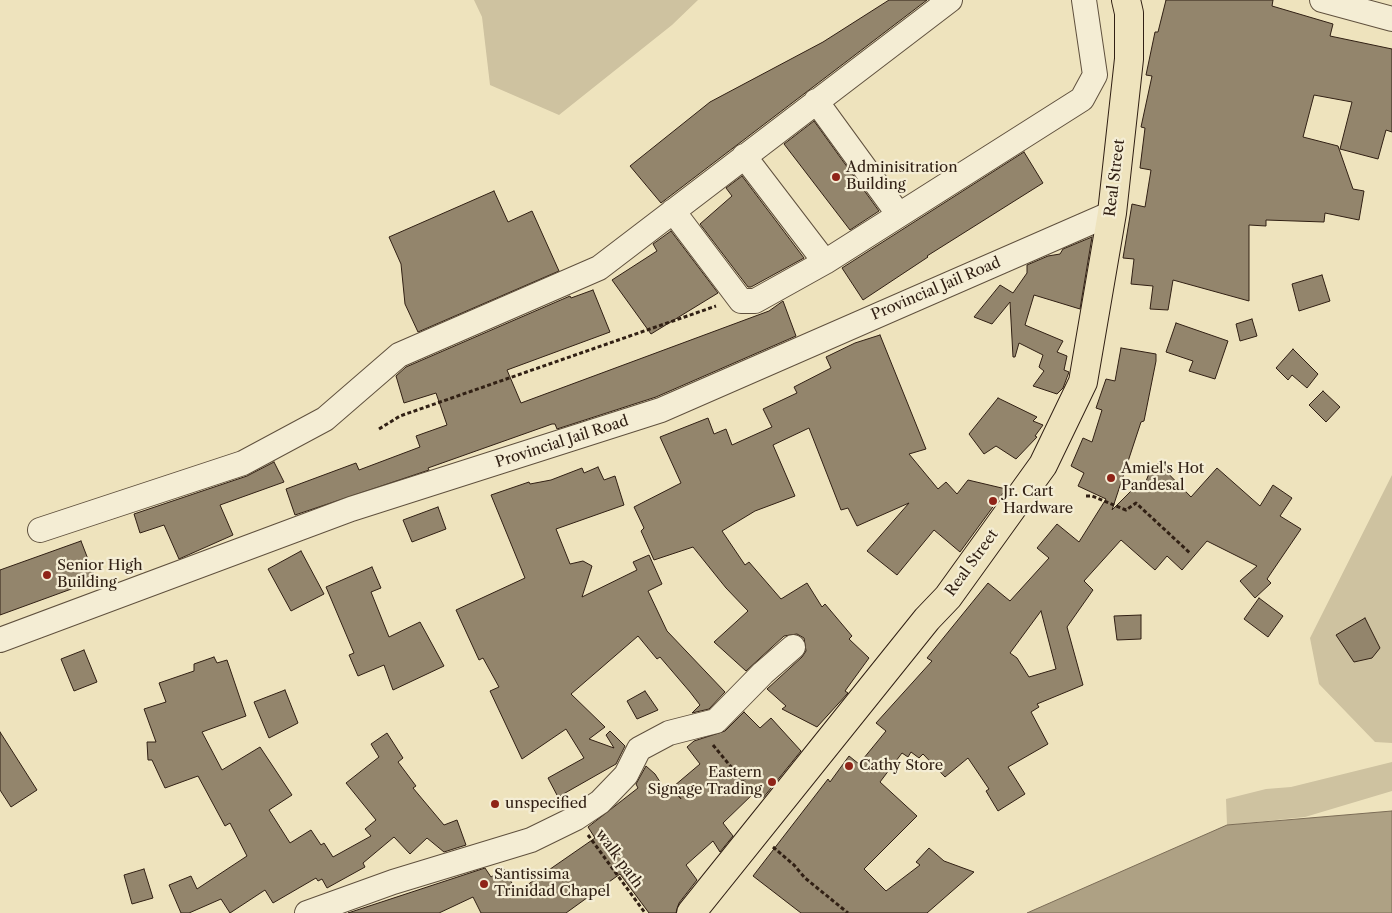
<!DOCTYPE html>
<html>
<head>
<meta charset="utf-8">
<style>
	body { margin:0 }
	canvas { display:block; background:#eee3bd }
</style>
</head>
<body>
<canvas width="1392" height="913"></canvas>
<script>
const context = document.querySelector('canvas').getContext('2d');
context.lineJoin = 'round';
function fillPath(path, color) { context.fillStyle = color; context.fill(path, 'evenodd'); }
const shape = rows => new Path2D(rows.map(r => 'M' + r).join(''));
function trace(path, color, width, dash) { context.strokeStyle = color; context.lineWidth = width; context.lineCap = dash ? 'butt' : 'round'; context.setLineDash(dash || []); context.stroke(path); }
function label(font, color, halo, rows, align = 'center') {
  context.font = font + ' "Libre Caslon Text",serif'; context.lineWidth = 4.5; context.setLineDash([]); context.textBaseline = 'middle'; context.strokeStyle = halo; context.fillStyle = color; for (const [text, x, y, turn = 0] of rows) {
    context.save(); context.translate(x, y); context.rotate((+turn || 0) * Math.PI / 180); context.textAlign = isNaN(turn) ? turn : align; if (halo) context.strokeText(text, 0, 0); context.fillText(text, 0, 0); context.restore();
  }
}
fillPath(shape([
	[474,0,698,0,672,25,559,115,490,85,482,17],
	[1392,475,1392,743,1375,742,1319,684,1310,638],
	[1392,762,1392,791,1305,817,1227,825,1226,799,1266,789,1291,787]
]), '#cec2a0');
const water = shape([
	[1392,811,1392,913,1027,913,1227,825,1392,811]
]);
fillPath(water, '#aea184');
trace(water, '#7c6d57', 1);
const building = shape([
	[889,0,927,0,661,203,630,166,710,102,823,42,889,0],
	[1166,0,1273,0,1272,6,1333,24,1330,36,1392,49,1392,132,1386,130,1378,159,1340,149,1352,102,1314,95,1303,137,1338,146,1353,189,1364,191,1359,220,1325,213,1324,222,1266,220,1266,226,1249,225,1249,301,1173,280,1168,310,1150,309,1153,286,1131,284,1134,259,1123,258,1132,204,1145,207,1151,170,1140,168,1145,128,1141,127,1152,76,1146,75,1155,32,1158,32,1166,0],
	[814,121,879,211,850,230,784,144,814,121],
	[1024,152,1043,183,927,256,928,257,863,300,842,268,1024,152],
	[742,176,804,258,751,287,748,287,700,224,732,196,726,188,742,176],
	[494,191,508,222,532,211,559,271,418,332,405,304,401,264,389,237,494,191],
	[671,231,718,293,651,334,612,280,657,251,653,244,671,231],
	[1092,237,1080,309,1034,295,1025,325,1063,341,1057,352,1067,356,1064,370,1069,372,1063,388,1057,394,1033,386,1044,371,1039,367,1043,355,1019,343,1015,357,1013,357,1010,302,992,324,974,317,1000,285,1013,293,1027,273,1027,265,1048,256,1060,254,1063,249,1092,237],
	[1322,275,1330,301,1299,311,1292,284,1322,275],
	[593,290,610,332,507,370,521,403,769,311,783,301,796,336,656,397,557,429,555,424,552,424,428,468,429,470,295,515,286,489,356,463,359,470,420,447,416,436,447,425,436,393,404,403,396,376,406,367,570,296,571,298,593,290],
	[1252,319,1257,336,1240,341,1236,324,1252,319],
	[1176,323,1228,341,1215,379,1189,371,1193,361,1166,352,1176,323],
	[880,335,926,449,909,454,938,489,946,482,957,494,968,480,1006,489,960,552,934,530,897,575,867,551,909,503,857,526,848,508,841,510,809,428,773,445,795,496,755,511,722,531,745,565,749,562,781,599,807,583,822,607,825,604,852,636,849,639,869,658,845,691,848,693,817,727,782,709,786,706,767,689,802,657,806,651,804,638,797,634,784,636,746,671,714,642,748,611,726,588,693,547,654,560,641,531,644,528,634,507,681,483,660,437,708,418,714,434,726,429,732,445,772,427,763,409,797,393,794,387,831,368,826,357,855,343,880,335],
	[1121,348,1156,354,1156,361,1144,421,1141,422,1112,510,1135,487,1143,489,1150,471,1158,463,1191,497,1217,468,1260,506,1273,485,1292,498,1280,516,1301,529,1267,579,1271,583,1255,598,1240,581,1257,566,1207,541,1182,570,1167,556,1155,570,1121,540,1084,581,1093,590,1067,627,1083,685,1037,704,1039,707,1031,712,1048,744,1008,767,1025,794,998,811,986,791,989,789,968,758,945,777,923,754,919,758,911,752,908,757,902,753,880,782,917,816,864,869,886,891,920,865,916,862,929,848,944,861,974,872,927,913,801,913,753,876,828,779,830,782,849,756,859,764,886,731,876,723,932,661,927,658,988,583,1010,601,1049,558,1037,548,1057,524,1079,542,1106,499,1078,486,1084,473,1071,466,1083,438,1092,442,1102,410,1096,408,1106,379,1115,381,1121,348],
	[1041,611,1056,669,1029,677,1017,658,1010,653,1041,611],
	[1293,349,1318,374,1307,388,1292,375,1288,380,1276,368,1293,349],
	[1323,391,1340,407,1326,422,1309,405,1323,391],
	[998,398,1037,417,1033,421,1043,425,1035,436,1037,437,1016,459,996,446,984,454,969,434,998,398],
	[274,462,284,482,220,505,233,535,179,559,164,525,140,533,134,514,247,476,274,462],
	[598,467,604,480,615,476,624,505,556,529,570,564,583,561,592,566,582,597,637,570,633,562,649,555,662,584,648,591,667,631,725,692,709,709,692,713,700,705,690,692,660,657,657,659,638,636,571,694,605,727,589,739,614,748,606,735,610,731,625,746,616,764,558,797,548,778,584,758,566,729,522,759,490,691,499,687,483,658,479,660,456,610,525,578,491,495,529,482,530,484,551,480,582,468,584,473,598,467],
	[438,507,446,529,412,542,403,520,438,507],
	[81,541,96,580,0,615,0,570,81,541],
	[301,551,324,594,291,611,268,569,301,551],
	[372,567,381,588,371,592,389,637,420,622,444,666,393,690,384,665,358,676,349,655,354,653,326,587,372,567],
	[1259,598,1283,616,1268,637,1244,619,1259,598],
	[1141,615,1141,639,1117,640,1114,616,1141,615],
	[1365,618,1380,648,1372,658,1354,662,1336,635,1365,618],
	[84,650,97,682,74,691,61,659,84,650],
	[214,657,217,663,227,660,246,716,202,732,222,770,260,747,292,795,269,810,290,843,311,830,321,845,324,843,333,857,371,836,365,829,376,820,346,783,379,757,371,744,387,733,403,758,398,762,416,786,413,788,444,825,457,820,466,845,444,852,427,838,410,854,394,837,363,863,365,867,327,888,322,879,318,881,316,878,273,903,265,890,230,913,221,899,189,913,181,913,169,885,191,876,197,889,247,856,230,823,225,826,198,776,165,788,152,760,148,760,147,742,156,742,144,709,166,702,159,683,194,671,194,664,214,657],
	[285,690,298,723,269,738,254,702,285,690],
	[645,691,658,710,637,719,627,701,645,691],
	[744,712,760,728,771,718,801,751,763,798,755,792,723,823,733,836,720,852,713,841,686,865,697,880,679,903,676,913,649,913,620,874,566,913,481,913,473,897,439,913,348,913,485,868,491,877,504,869,517,892,595,838,588,827,638,788,636,784,646,766,655,774,667,793,671,789,681,799,674,786,700,764,687,747,694,741,725,731,744,712],
	[0,732,37,790,11,807,0,790,0,732],
	[144,869,153,898,132,904,124,875,144,869]
]);
fillPath(building, '#93856c');
trace(building, '#312014', 1);
const minor = shape([
	[1322,0,1392,19],
	[816,101,899,215],
	[744,156,825,262],
	[673,211,741,301,755,301,825,262,1082,99,1095,75,1084,0],
	[40,530,243,463,325,419,399,355,599,268,950,0],
	[0,640,351,509,661,410,1112,213],
	[307,913,393,882,531,840,576,818,600,802,626,775,639,749,669,733,716,721,763,673,793,647]
]);
const major = shape([
	[691,913,927,619,948,597,1043,465,1083,382,1112,213,1129,59,1129,13,1126,0]
]);
trace(minor, '#60513e', 26);
trace(major, '#312014', 30);
trace(shape([
	[379,429,400,416,716,306],
	[1086,496,1092,496,1126,510,1136,503,1191,554],
	[713,745,755,796],
	[588,835,645,913],
	[773,847,794,865,805,878,848,913]
]), '#312014', 3, [4, 2.5]);
trace(minor, '#f4edd4', 24);
trace(major, '#eee3bd', 28);
for (const [x, y, r, color] of [
	[836,177,5,"#8f2418"],
	[1111,478,5,"#8f2418"],
	[993,501,5,"#8f2418"],
	[47,575,5,"#8f2418"],
	[849,766,5,"#8f2418"],
	[772,782,5,"#8f2418"],
	[495,804,5,"#8f2418"],
	[484,884,5,"#8f2418"]
]) { const dot = new Path2D(); dot.arc(x, y, r, 0, 2 * Math.PI); context.fillStyle = color; context.fill(dot); trace(dot, '#f4edd4', 2); }
label('15px', '#312014', '#f4edd4', [
	["Adminisitration",846,168],
	["Building",846,185],
	["Amiel's Hot",1121,469],
	["Pandesal",1121,486],
	["Jr. Cart",1003,492],
	["Hardware",1003,509],
	["Senior High",57,566],
	["Building",57,583],
	["Cathy Store",859,766],
	["Eastern",762,773,"right"],
	["Signage Trading",762,790,"right"],
	["unspecified",505,804],
	["Santissima",494,875],
	["Trinidad Chapel",494,892]
], 'left');
label('15px', '#312014', '#f4edd4', [
	["Real Street",1115,178,-83],
	["Provincial Jail Road",936,289,-23],
	["Provincial Jail Road",562,442,-18],
	["Real Street",972,563,-54],
	["walk path",619,859,54]
]);
</script>
</body>
</html>
